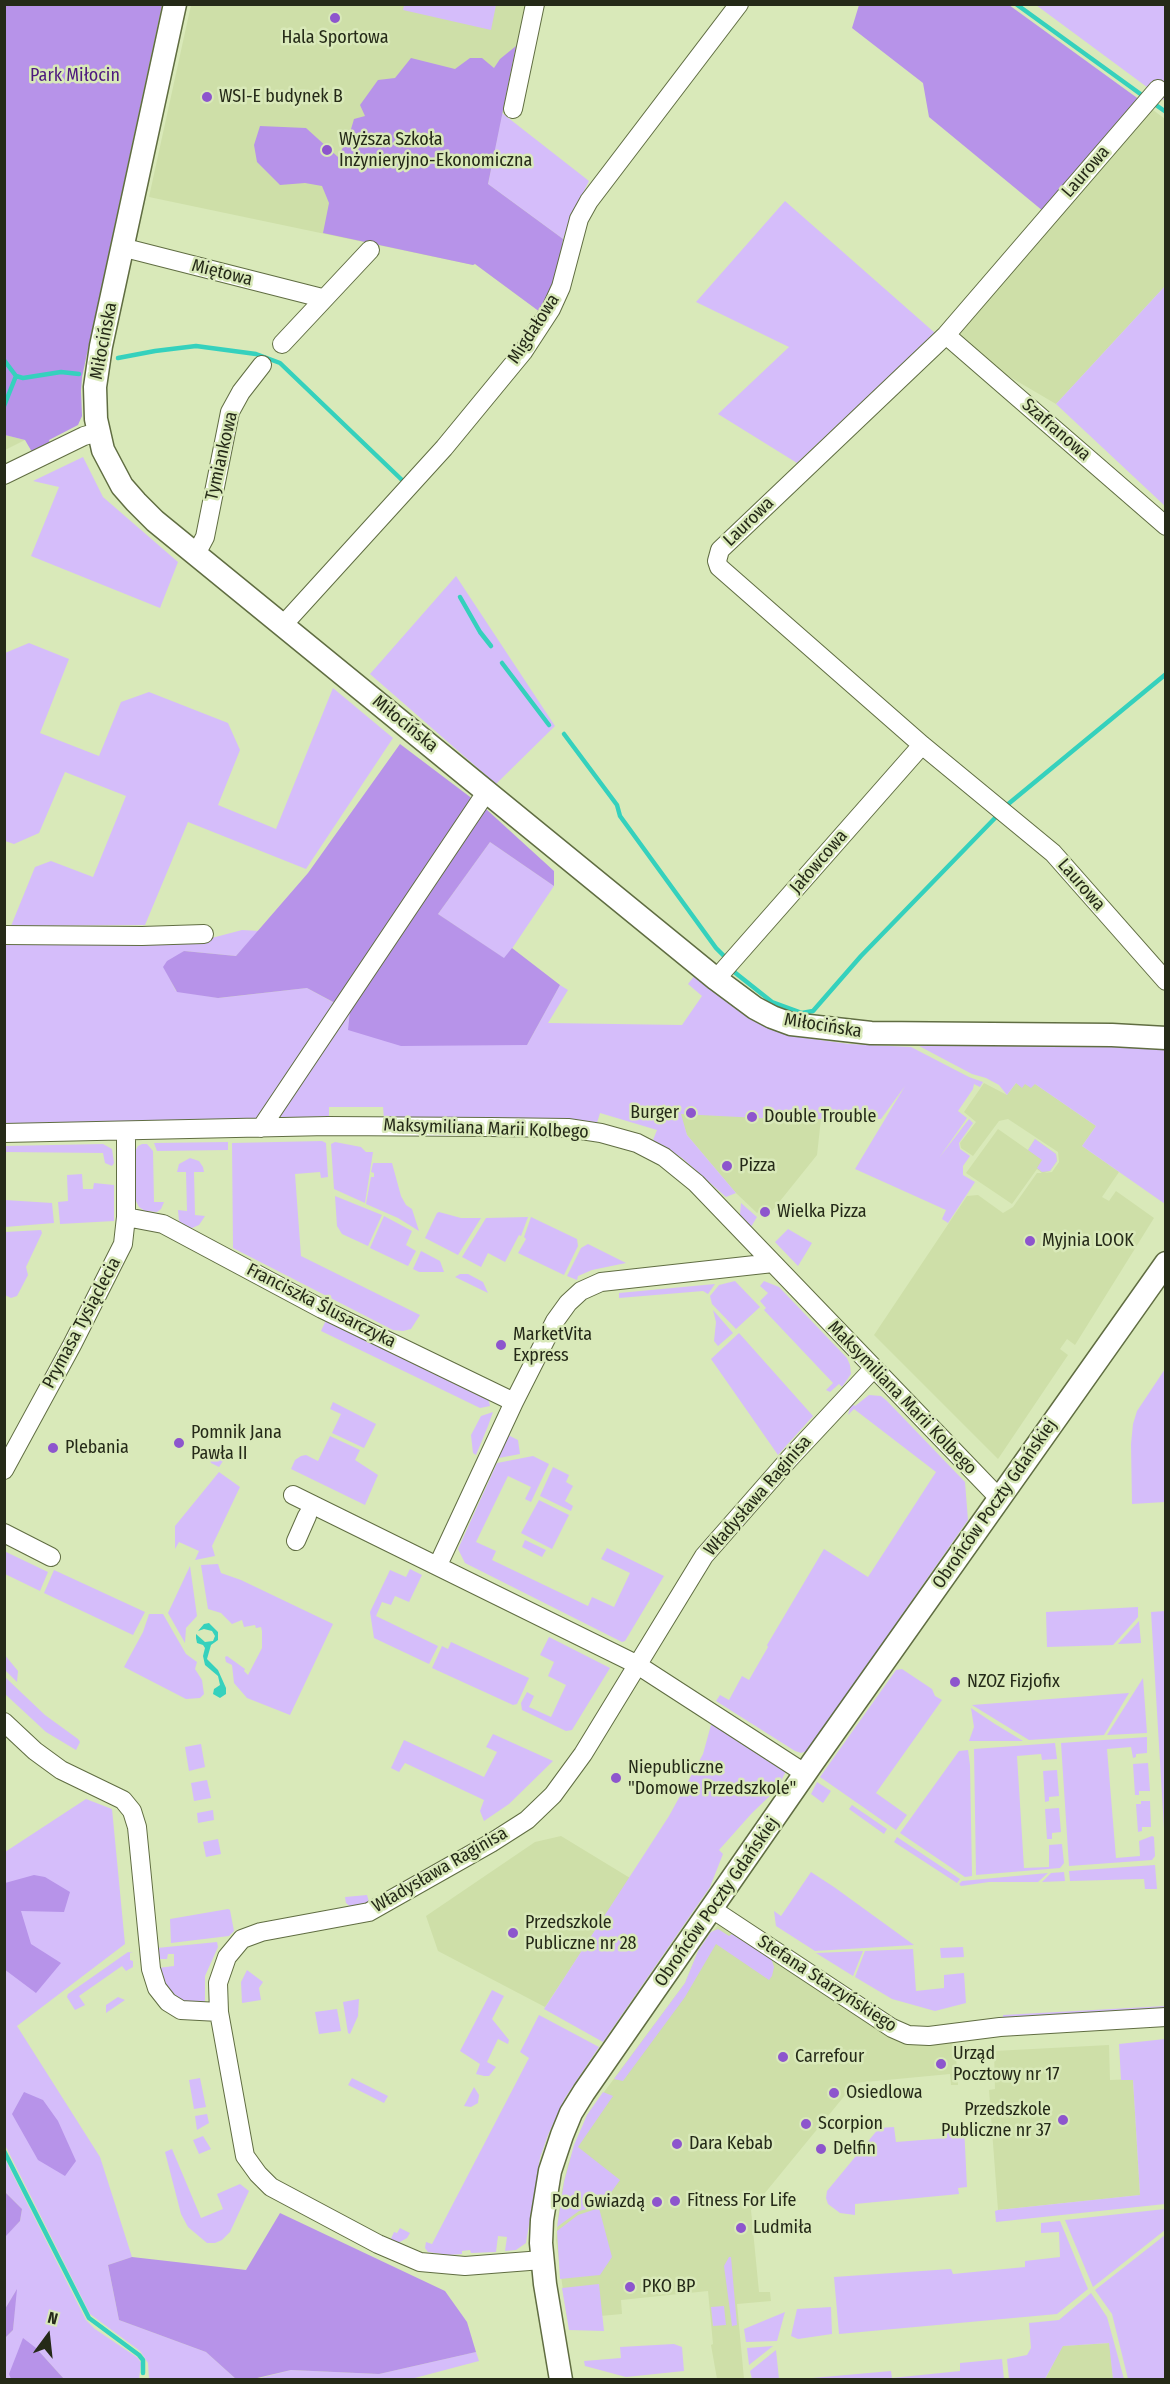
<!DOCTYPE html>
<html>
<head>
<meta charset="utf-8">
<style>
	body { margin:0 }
	#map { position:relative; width:1170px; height:2384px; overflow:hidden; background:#d9e9b9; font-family:"Fira Sans Condensed",sans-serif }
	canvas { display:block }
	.frame { position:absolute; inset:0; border:6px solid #252a18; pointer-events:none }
	.north { position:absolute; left:18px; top:2306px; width:60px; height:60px; -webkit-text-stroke:4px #d9e9b9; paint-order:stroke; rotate:15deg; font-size:16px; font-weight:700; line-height:24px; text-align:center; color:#252a18 }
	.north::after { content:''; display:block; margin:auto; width:21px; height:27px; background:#252a18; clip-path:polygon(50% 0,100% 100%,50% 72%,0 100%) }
</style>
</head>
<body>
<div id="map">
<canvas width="1170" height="2384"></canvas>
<div class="frame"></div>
<div class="north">N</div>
</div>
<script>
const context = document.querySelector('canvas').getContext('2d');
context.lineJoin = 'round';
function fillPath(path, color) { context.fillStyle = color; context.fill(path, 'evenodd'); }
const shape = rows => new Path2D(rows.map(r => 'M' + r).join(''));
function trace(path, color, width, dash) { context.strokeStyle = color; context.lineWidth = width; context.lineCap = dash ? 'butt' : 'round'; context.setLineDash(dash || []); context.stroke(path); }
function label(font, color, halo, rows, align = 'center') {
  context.font = font + ' "Fira Sans Condensed",sans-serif'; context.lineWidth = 5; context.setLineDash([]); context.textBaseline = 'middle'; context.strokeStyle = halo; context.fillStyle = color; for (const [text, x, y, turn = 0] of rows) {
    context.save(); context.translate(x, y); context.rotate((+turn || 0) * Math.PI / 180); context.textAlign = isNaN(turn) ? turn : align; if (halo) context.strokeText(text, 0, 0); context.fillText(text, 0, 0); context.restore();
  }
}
fillPath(shape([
	[191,5,525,5,488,184,563,239,540,312,475,264,473,265,149,197],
	[1140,100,1165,119,1165,286,1056,404,935,333],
	[5,435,25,440,5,450],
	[984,1083,1007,1095,1016,1083,1035,1084,1096,1126,1082,1146,1119,1172,1102,1197,1109,1201,1116,1191,1154,1218,1075,1345,1067,1339,1060,1349,1068,1355,998,1459,874,1335,967,1196,978,1195,1003,1213,1013,1207,1037,1173,1042,1173,1037,1169,1012,1204,966,1173,998,1129,1028,1150,1035,1139,1056,1154,1057,1161,1050,1171,1044,1173,1052,1172,1059,1162,1058,1152,1008,1119,999,1121,973,1156,961,1148,960,1143,976,1122,964,1112],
	[680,1114,821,1119,817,1155,772,1211,765,1205,757,1213,736,1193,687,1135],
	[561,1836,630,1878,545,2007,438,1951,426,1916,535,1842],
	[718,1925,888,2037,917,2043,955,2041,958,2085,951,2085,950,2074,855,2083,751,2210,759,2292,770,2292,771,2301,737,2304,744,2379,717,2379,711,2345,713,2344,708,2291,621,2300,622,2314,567,2319,556,2240,560,2199,568,2164,587,2115,685,1983,698,1951],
	[1109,2045,1110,2080,1133,2079,1140,2195,998,2210,989,2090,995,2089,994,2051],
	[1110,2343,1113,2379,1045,2380,1062,2346]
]), '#cedfa8');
fillPath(shape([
	[404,5,404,4,496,5,491,30,403,10],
	[1036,5,1165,5,1165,101,1155,93],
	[502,113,589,181,572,215,563,239,488,184],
	[785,201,935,333,797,463,718,414,789,347,696,302],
	[1165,286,1165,506,1056,404],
	[83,457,103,497,178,562,160,608,31,556,59,487,33,481],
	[456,576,555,726,496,784,370,674],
	[29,643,69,659,40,733,99,756,121,702,149,692,228,723,240,750,218,805,276,829,333,688,393,738,306,869,188,822,145,925,11,926,35,867,51,861,93,877,126,796,65,772,39,833,14,844,5,841,5,653],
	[490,842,554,886,505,959,438,914],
	[242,930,260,931,236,956,184,951,164,967,176,991,219,998,307,988,338,1005,262,1121,5,1125,4,940,208,939],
	[695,975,769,1029,799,1037,849,1044,911,1047,969,1077,983,1082,980,1087,974,1084,973,1089,958,1111,967,1118,939,1158,969,1119,973,1123,959,1143,960,1149,970,1156,963,1166,963,1175,975,1182,948,1223,942,1219,946,1210,855,1169,905,1086,881,1119,778,1119,681,1114,687,1135,736,1193,726,1197,682,1158,653,1140,657,1130,600,1113,597,1123,384,1119,383,1107,329,1107,329,1119,277,1120,345,1009,527,1045,560,985,568,990,548,1023,682,1025,702,996,688,984],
	[1088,1045,1165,1050,1165,1204,1082,1146,1096,1126,1035,1084,1031,1088,1025,1084,1022,1088,1016,1083,1007,1095,999,1085,986,1078,972,1074,919,1046],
	[1035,1139,1056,1154,1057,1161,1050,1171,1042,1172,1037,1168,1042,1160,1028,1150],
	[322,1141,326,1143,328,1177,321,1178,320,1172,295,1174,301,1256,420,1315,411,1329,403,1331,393,1330,233,1248,232,1143],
	[228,1142,228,1150,157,1151,154,1143],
	[335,1142,361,1147,366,1152,373,1152,365,1203,334,1189,331,1144],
	[103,1144,112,1149,114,1163,112,1166,105,1163,103,1153,5,1152,5,1146],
	[142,1144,147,1144,153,1151,154,1202,164,1202,161,1209,157,1212,145,1211,139,1207,134,1197,133,1155,138,1146],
	[190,1158,199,1161,203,1167,204,1172,194,1172,195,1215,205,1216,199,1225,192,1228,186,1227,179,1221,178,1210,187,1211,186,1172,177,1172,179,1164],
	[373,1163,392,1163,401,1196,406,1205,412,1209,419,1231,398,1218,366,1204,371,1177,374,1177,374,1173,371,1172],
	[82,1174,83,1189,93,1189,94,1183,114,1185,114,1221,60,1224,58,1202,68,1201,67,1175],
	[335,1196,382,1215,368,1246,342,1234,337,1226],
	[5,1200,52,1203,54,1223,5,1227],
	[741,1203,757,1217,751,1227,740,1215],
	[439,1212,461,1218,481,1218,458,1255,425,1238,437,1213],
	[384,1216,412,1231,406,1245,416,1251,408,1266,370,1248],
	[528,1217,521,1236,519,1235,505,1262,488,1253,481,1267,462,1257,486,1218],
	[531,1217,577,1239,578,1246,564,1275,518,1253,526,1239,524,1237],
	[788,1229,812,1243,798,1266,775,1242],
	[41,1230,42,1233,26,1267,28,1275,17,1296,11,1298,5,1295,5,1232],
	[588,1244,626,1263,592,1270,578,1276,577,1280,567,1276,581,1248],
	[421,1251,440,1261,444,1272,419,1272,413,1269],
	[460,1274,468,1274,483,1282,488,1293,455,1277],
	[735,1281,760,1307,736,1329,712,1304,710,1296,719,1285],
	[764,1281,779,1287,847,1358,850,1365,851,1374,842,1387,839,1384,830,1392,826,1390,833,1383,764,1310,766,1308,760,1301,768,1293,760,1286],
	[715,1284,708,1294,703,1291,619,1298,619,1293],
	[713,1310,733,1333,718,1346,714,1341,716,1322],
	[327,1318,488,1398,490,1406,480,1408,321,1331],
	[739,1333,813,1416,778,1455,711,1359],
	[1165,1369,1165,1502,1132,1504,1131,1444,1133,1424,1137,1411],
	[869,1395,881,1396,887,1401,965,1482,968,1520,807,1751,801,1753,795,1751,716,1701,720,1695,729,1700,742,1676,749,1680,768,1647,767,1645,824,1549,868,1577,936,1472,854,1409,848,1415,851,1403,855,1406],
	[333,1402,376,1424,364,1448,332,1433,341,1414,330,1409],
	[493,1412,488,1426,476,1455,473,1453,471,1435,481,1416],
	[508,1435,518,1440,520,1454,499,1458,496,1457],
	[330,1436,360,1450,355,1460,378,1475,365,1505,291,1469,295,1460,301,1456,306,1455,318,1461],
	[231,1449,219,1467,211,1463,209,1458],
	[533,1456,549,1464,531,1502,525,1499,531,1487,508,1476,476,1542,496,1551,492,1560,588,1606,592,1597,614,1607,630,1573,601,1559,607,1548,664,1576,625,1641,622,1642,465,1563,458,1549,497,1463],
	[553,1467,569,1475,566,1482,573,1486,565,1501,573,1506,571,1511,540,1496],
	[219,1472,240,1487,212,1546,215,1556,195,1560,199,1551,179,1542,175,1549,175,1526],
	[539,1500,569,1515,552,1549,521,1533],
	[525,1540,546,1550,542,1557,522,1547],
	[4,1551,48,1572,40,1591,5,1574],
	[218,1564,221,1573,241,1580,333,1624,290,1715,247,1698,234,1683,232,1665,226,1662,225,1657,227,1656,245,1669,244,1671,248,1675,262,1648,262,1631,261,1627,256,1628,255,1625,244,1627,242,1620,232,1624,221,1613,208,1609,201,1565],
	[190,1566,197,1616,186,1628,185,1643,168,1613],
	[410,1569,422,1575,409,1602,395,1596,391,1605,382,1602,376,1616,438,1646,429,1664,374,1638,370,1612,390,1570,406,1577],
	[54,1570,145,1612,133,1635,44,1593],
	[1138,1607,1138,1617,1113,1645,1047,1647,1046,1612],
	[1165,1611,1166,1611,1165,1845,1151,1612],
	[149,1614,163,1614,186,1654,197,1662,195,1669,202,1680,204,1694,200,1698,186,1699,124,1667,143,1632],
	[1139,1621,1141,1643,1118,1644],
	[549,1637,610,1668,572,1730,566,1731,522,1710,521,1703,527,1692,534,1696,529,1707,551,1717,566,1685,548,1676,554,1662,540,1655],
	[451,1642,529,1678,517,1704,513,1705,432,1668,442,1646,448,1649],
	[4,1654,18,1671,17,1682,5,1670],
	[902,1669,932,1689,935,1696,942,1700,876,1793,907,1815,896,1830,820,1777,896,1670],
	[5,1677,45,1715,78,1739,80,1742,76,1750,46,1732,5,1694],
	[1143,1678,1147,1733,1107,1735],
	[1129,1693,1104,1735,1029,1740,972,1705],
	[971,1708,995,1724,1023,1741,969,1741,974,1727],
	[711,1725,724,1726,787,1769,777,1789,752,1813,719,1850,723,1854,710,1887,603,2042,544,2009,669,1816,703,1754],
	[493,1734,553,1761,509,1804,484,1821,480,1811,484,1800,405,1763,399,1772,391,1768,404,1740,484,1777,497,1752,486,1747],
	[1147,1737,1147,1753,1136,1754,1136,1757,1133,1758,1131,1747,1107,1749,1116,1858,1140,1856,1139,1841,1152,1836,1154,1837,1155,1856,1152,1860,1069,1866,1061,1743],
	[1055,1743,1057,1759,1042,1760,1041,1754,1017,1756,1024,1868,1049,1867,1049,1845,1062,1844,1064,1863,1060,1868,976,1875,974,1749],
	[201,1744,205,1767,189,1771,185,1747],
	[968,1750,970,1765,972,1876,965,1877,900,1833,959,1751],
	[1148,1763,1150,1791,1139,1791,1139,1795,1135,1795,1133,1764],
	[1057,1770,1059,1796,1049,1797,1049,1801,1045,1802,1043,1771],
	[207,1780,211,1798,194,1801,191,1783],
	[817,1782,831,1791,823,1803,811,1794],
	[86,1799,112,1809,125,1944,17,2026,100,2157,132,2257,108,2265,119,2320,206,2352,236,2379,149,2379,148,2363,140,2351,90,2314,5,2145,5,1852],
	[1141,1801,1150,1801,1151,1827,1142,1827,1142,1831,1138,1832,1136,1804,1141,1804],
	[852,1805,887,1829,884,1834,849,1809],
	[1059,1808,1061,1832,1052,1833,1052,1839,1047,1839,1045,1809],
	[213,1810,214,1820,198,1823,197,1813],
	[897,1837,960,1879,957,1883,894,1842],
	[218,1839,221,1854,206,1857,203,1842],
	[1155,1865,1157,1889,1145,1889,1144,1879,1070,1881,1069,1871],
	[811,1872,834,1887,914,1945,815,1951,776,1926,774,1911,781,1916],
	[1064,1872,1065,1881,1042,1882,1051,1873],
	[1048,1873,1038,1882,989,1882,961,1886,959,1884,962,1881],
	[367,1895,369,1902,362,1908,352,1908,346,1903,345,1897],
	[228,1909,230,1910,234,1931,229,1936,171,1943,170,1919],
	[718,1929,729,1936,732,1934,771,1958,774,1967,772,1976,769,1980,716,1944,685,1997,623,2081,614,2079,685,1983,698,1951,711,1932],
	[217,1942,218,1947,205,1976,205,2003,184,2002,175,1998,165,1987,158,1968,174,1966,174,1954,168,1954,167,1959,158,1959,157,1948],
	[963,1947,964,1957,941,1958,940,1948],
	[913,1949,916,1991,944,1988,944,1975,964,1973,966,2003,935,2011,892,1999,855,1977,865,1951],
	[863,1951,853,1976,816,1953],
	[128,1952,133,1953,130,1953,130,1960,133,1961,133,1967,126,1971,122,1966,79,1996,85,2005,75,2010,67,1997,68,1994],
	[247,1970,263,1982,259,1988,261,2000,242,2003,241,1982],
	[492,1990,504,1996,492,2019,509,2040,508,2044,498,2039,487,2062,496,2067,489,2076,484,2076,476,2074,480,2064,460,2051],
	[118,1997,125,2000,106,2013,106,2005],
	[359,1999,358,2016,350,2034,348,2033,343,2002],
	[1165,2006,1164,2009,1003,2018,1003,2015],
	[337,2009,341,2031,319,2034,315,2012],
	[539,2015,599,2047,565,2098,548,2135,540,2158,526,2243,516,2250,505,2251,507,2237,498,2236,496,2252,471,2253,470,2250,462,2251,462,2254,449,2255,428,2252,425,2248,426,2242,432,2244,529,2058,520,2052],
	[1165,2039,1165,2204,996,2222,995,2211,998,2210,1140,2195,1133,2080,1121,2080,1119,2044],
	[200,2078,206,2107,194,2109,189,2080],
	[352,2078,388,2096,384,2103,348,2085],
	[474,2087,479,2095,478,2103,471,2107,464,2106],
	[603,2092,613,2096,578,2147,620,2180,602,2205,579,2211,557,2227,564,2182,574,2145,587,2115],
	[207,2114,209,2123,197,2130,195,2116],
	[964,2126,967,2187,958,2188,959,2194,855,2204,855,2215,840,2213,828,2204,826,2198,827,2191,879,2128,894,2127,896,2142,947,2138,947,2127],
	[203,2136,211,2149,199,2154,193,2140],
	[172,2149,201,2218,223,2209,217,2194,240,2184,249,2191,230,2232,222,2240,215,2243,207,2243,188,2227,181,2214,165,2152],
	[5,2159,86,2320,95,2329,138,2358,141,2363,139,2379,64,2379,36,2348,40,2379,5,2379,5,2338,13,2330,16,2291,5,2309,4,2237,20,2221,22,2209,5,2192],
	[599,2208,612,2257,600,2275,560,2279,557,2231,578,2215],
	[1165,2209,1165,2230,1093,2287,1065,2220],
	[1060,2221,1088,2289,1057,2314,839,2334,834,2277,951,2269,953,2274,1025,2267,1025,2261,1060,2257,1059,2232,1041,2233,1041,2223],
	[400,2228,410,2233,407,2238,398,2243,390,2241,394,2232,397,2233],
	[1165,2235,1165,2379,1128,2379,1112,2314,1095,2290],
	[729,2257,731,2257,737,2325,732,2326,724,2266],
	[599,2284,604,2331,569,2330,562,2288],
	[1091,2293,1107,2317,1124,2379,1113,2379,1109,2343,1063,2346,1045,2379,1009,2379,1007,2359,1027,2355,1031,2348,1029,2323,1059,2320],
	[724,2306,726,2325,713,2326,711,2307],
	[831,2307,832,2334,798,2339,791,2336,797,2309],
	[785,2312,777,2341,746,2342,744,2329],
	[674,2344,682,2347,684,2371,626,2377,585,2366,584,2361,621,2358,620,2347],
	[773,2346,749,2365,747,2348],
	[776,2350,779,2379,752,2379,750,2371],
	[476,2352,479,2361,411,2379,253,2380,291,2370,379,2374],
	[1002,2359,1004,2379,801,2379,891,2371,892,2378,960,2371,960,2363]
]), '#d5bdfa');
fillPath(shape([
	[5,5,162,5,82,377,81,391,82,416,78,425,49,440,50,444,32,452,25,440,5,435],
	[859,5,1009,5,1140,100,1043,211,929,117,923,83,852,28],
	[516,46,488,184,563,239,559,270,540,312,475,264,473,265,323,233,329,203,322,186,305,183,280,185,257,162,254,145,260,126,306,128,338,157,349,136,354,119,365,116,360,105,378,80,395,78,411,58,455,69,470,58,482,58,494,68,500,59],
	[400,744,486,809,554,871,554,886,490,842,438,914,504,958,512,948,560,985,527,1045,401,1046,348,1030,350,1011,307,988,218,998,177,992,163,967,167,961,184,951,236,956,308,873],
	[34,1875,45,1877,70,1892,64,1912,21,1911,31,1944,61,1963,36,1993,4,1969,5,1883],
	[24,2092,43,2100,58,2121,76,2161,65,2176,38,2160,12,2114],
	[5,2192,22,2209,20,2221,5,2237],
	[280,2213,445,2291,467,2322,476,2352,379,2374,291,2370,253,2379,236,2379,206,2352,119,2320,108,2265,132,2257,246,2270],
	[17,2289,13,2330,5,2338,5,2309],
	[23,2338,36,2348,64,2379,11,2379,9,2374]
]), '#b793e9');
fillPath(shape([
	[209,1623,218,1632,218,1640,211,1645,207,1659,218,1670,226,1688,226,1694,220,1698,213,1694,214,1689,220,1685,218,1676,205,1665,203,1656,205,1648,203,1645,197,1643,196,1638,196,1634,205,1642,213,1641,215,1636,212,1631,204,1629,198,1631,204,1624]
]), '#35d1bd');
trace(shape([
	[1016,4,1146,98],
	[1153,103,1166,112],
	[118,358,155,351,196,346,256,354,280,363,402,480],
	[4,360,16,376,23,378,61,372,79,374],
	[4,406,16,376],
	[460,597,480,632,491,646],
	[502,663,549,725],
	[564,734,617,805,620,816,716,948,725,957],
	[1007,805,1166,674],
	[733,971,772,1002,802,1013,813,1011,861,956,996,817],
	[4,2151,89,2318,139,2355,143,2360,143,2373]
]), '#35d1bd', 4.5);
const minor = shape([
	[1158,89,946,335,720,550,717,561,719,567,922,745,1053,853,1166,981],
	[513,109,535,4],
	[122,249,133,250,322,298],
	[946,335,1166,526],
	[282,344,370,250],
	[4,475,84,436,98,432],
	[196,554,205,537,230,412,241,392,262,365],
	[283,625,444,448,523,352,551,309,561,287,579,219,589,201,739,4],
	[4,935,142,936,204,934],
	[716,979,922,745],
	[261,1128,487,791],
	[4,1133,328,1126,490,1127,568,1128,601,1133,637,1143,664,1157,696,1183,999,1498],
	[126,1217,163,1224,322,1309,514,1402],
	[4,1470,72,1345,123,1244,126,1217,126,1131],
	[293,1495,636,1664,806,1774],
	[4,1533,51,1557],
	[296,1541,307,1516],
	[438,1565,514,1402,555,1321,568,1303,581,1291,601,1282,773,1263],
	[4,1722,35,1751,61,1770,123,1800,132,1811,137,1827,151,1969,157,1988,168,2002,181,2010,219,2012],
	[712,1909,892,2028,908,2035,929,2036,1000,2027,1166,2017],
	[542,2260,465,2266,420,2262,378,2244,271,2187,258,2174,245,2156,219,2012,218,1983,227,1957,242,1939,261,1932,369,1912,491,1843,527,1820,553,1795,583,1754,704,1556,789,1459,873,1369]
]);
const tertiary = shape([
	[175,4,101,346,95,387,96,419,103,450,122,486,136,502,155,521,716,979,755,1008,772,1017,791,1024,871,1033,1112,1035,1166,1038],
	[561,2380,545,2284,541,2243,542,2220,550,2171,562,2135,571,2113,584,2092,813,1762,1166,1263]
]);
trace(minor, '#606d42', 20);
trace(tertiary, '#606d42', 25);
trace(minor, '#fff', 18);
trace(tertiary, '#fff', 22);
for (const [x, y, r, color] of [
	[335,18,6,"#8d55cd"],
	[207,97,6,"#8d55cd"],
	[327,150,6,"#8d55cd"],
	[691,1113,6,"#8d55cd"],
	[752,1117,6,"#8d55cd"],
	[727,1166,6,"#8d55cd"],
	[765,1212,6,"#8d55cd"],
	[1030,1241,6,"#8d55cd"],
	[501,1345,6,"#8d55cd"],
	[179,1443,6,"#8d55cd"],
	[53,1448,6,"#8d55cd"],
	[955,1682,6,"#8d55cd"],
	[616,1778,6,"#8d55cd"],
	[513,1933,6,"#8d55cd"],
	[783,2057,6,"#8d55cd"],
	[941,2064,6,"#8d55cd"],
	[834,2093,6,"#8d55cd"],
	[1063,2120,6,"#8d55cd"],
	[806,2124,6,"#8d55cd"],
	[677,2144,6,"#8d55cd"],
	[821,2149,6,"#8d55cd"],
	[675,2201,6,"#8d55cd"],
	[657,2202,6,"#8d55cd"],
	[741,2228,6,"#8d55cd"],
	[630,2287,6,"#8d55cd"]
]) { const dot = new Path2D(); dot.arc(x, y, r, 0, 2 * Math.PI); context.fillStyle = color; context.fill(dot); trace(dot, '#d9e9b9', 2); }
label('18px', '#252a18', '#d9e9b9', [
	["Hala Sportowa",335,38,"center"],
	["WSI-E budynek B",219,97],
	["Wyższa Szkoła",339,140],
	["Inżynieryjno-Ekonomiczna",339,161],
	["Burger",679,1113,"right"],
	["Double Trouble",764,1117],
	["Pizza",739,1166],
	["Wielka Pizza",777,1212],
	["Myjnia LOOK",1042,1241],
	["MarketVita",513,1335],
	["Express",513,1356],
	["Pomnik Jana",191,1433],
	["Pawła II",191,1454],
	["Plebania",65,1448],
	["NZOZ Fizjofix",967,1682],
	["Niepubliczne",628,1768],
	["\"Domowe Przedszkole\"",628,1789],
	["Przedszkole",525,1923],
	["Publiczne nr 28",525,1944],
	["Urząd",953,2054],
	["Pocztowy nr 17",953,2075],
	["Carrefour",795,2057],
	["Osiedlowa",846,2093],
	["Przedszkole",1051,2110,"right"],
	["Publiczne nr 37",1051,2131,"right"],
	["Scorpion",818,2124],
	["Dara Kebab",689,2144],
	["Delfin",833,2149],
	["Fitness For Life",687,2201],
	["Pod Gwiazdą",645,2202,"right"],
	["Ludmiła",753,2228],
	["PKO BP",642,2287]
], 'left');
label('18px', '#4d187d', '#d9e9b9', [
	["Park Miłocin",75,76]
]);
label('18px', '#252a18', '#d9e9b9', [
	["Laurowa",1086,172,-49],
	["Miętowa",222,273,14],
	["Migdałowa",534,329,-57],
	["Miłocińska",104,341,-79],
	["Szafranowa",1056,430,41],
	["Tymiankowa",222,456,-77],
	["Laurowa",749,522,-44],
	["Miłocińska",405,724,39],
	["Jałowcowa",819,862,-49],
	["Laurowa",1081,885,49],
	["Miłocińska",823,1026,9],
	["Maksymiliana Marii Kolbego",486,1129,2],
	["Franciszka Ślusarczyka",321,1306,27],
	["Prymasa Tysiąclecia",82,1323,-62],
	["Maksymiliana Marii Kolbego",902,1398,46],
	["Władysława Raginisa",758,1496,-49],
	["Obrońców Poczty Gdańskiej",995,1504,-55],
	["Władysława Raginisa",440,1870,-30],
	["Obrońców Poczty Gdańskiej",717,1902,-55],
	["Stefana Starzyńskiego",827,1984,33]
]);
</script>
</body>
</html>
